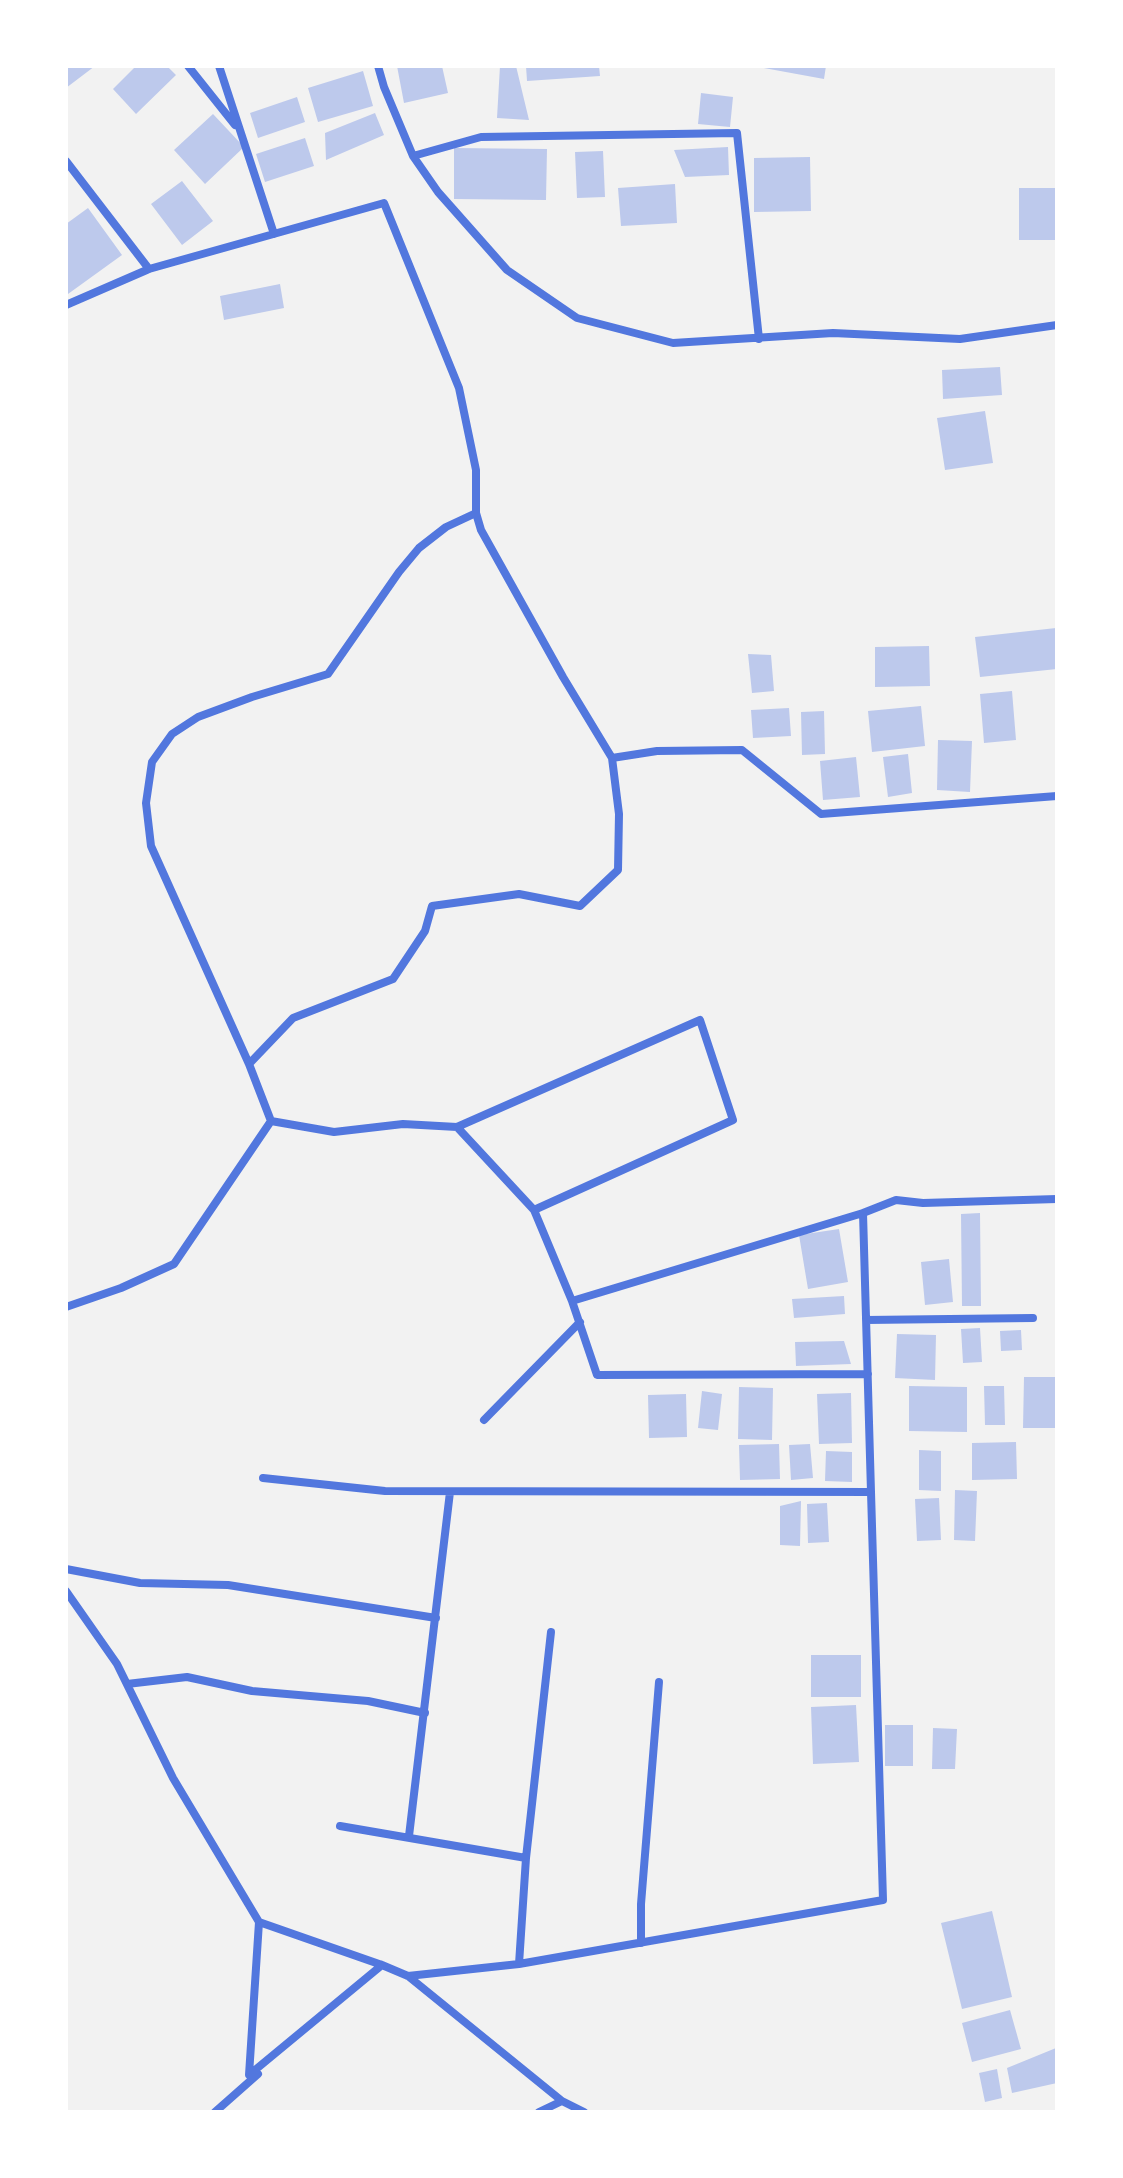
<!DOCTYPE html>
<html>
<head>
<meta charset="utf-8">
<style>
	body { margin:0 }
	#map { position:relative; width:1123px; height:2178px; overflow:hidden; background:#f2f2f2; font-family:Signika,sans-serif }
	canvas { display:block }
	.frame { position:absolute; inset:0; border:68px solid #fff; pointer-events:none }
</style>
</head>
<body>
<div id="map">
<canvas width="1123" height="2178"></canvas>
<div class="frame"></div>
</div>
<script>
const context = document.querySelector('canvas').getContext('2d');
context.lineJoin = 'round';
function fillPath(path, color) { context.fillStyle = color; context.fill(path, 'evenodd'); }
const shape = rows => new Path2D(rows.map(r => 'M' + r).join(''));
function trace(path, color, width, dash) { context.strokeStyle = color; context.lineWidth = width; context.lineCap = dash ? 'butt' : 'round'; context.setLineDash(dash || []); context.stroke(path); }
fillPath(shape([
	[66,66,95,66,66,88],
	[136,66,167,66,176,75,136,114,113,89],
	[397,66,442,66,448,93,404,103],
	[500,66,516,66,529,120,497,118],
	[526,66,599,66,600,76,527,81],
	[753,66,826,66,824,79],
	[363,71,373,106,318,122,308,88],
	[701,93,733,97,730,127,698,124],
	[297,97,305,122,258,138,250,113],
	[375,113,384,135,326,160,325,133],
	[213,114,244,147,205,184,174,150],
	[305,138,314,166,265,182,256,154],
	[728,147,729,175,685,177,674,150],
	[454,148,547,149,546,200,454,199],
	[603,151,605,197,577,198,575,152],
	[810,157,811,211,754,212,754,158],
	[182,181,213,221,182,245,151,204],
	[675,184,677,223,621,226,618,188],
	[1019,188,1057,188,1057,240,1019,240],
	[88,208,122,255,68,294,66,291,66,224],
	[280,284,284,308,224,320,220,296],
	[1000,367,1002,395,943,399,942,370],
	[985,411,993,463,945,470,937,418],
	[1056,628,1057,669,980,677,975,637],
	[929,646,930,686,875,687,875,647],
	[748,654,771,655,774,691,752,693],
	[1012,691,1016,740,984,743,980,694],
	[921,706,925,746,872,752,868,711],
	[789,708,791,736,753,738,751,710],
	[824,711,825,754,802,755,801,712],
	[938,740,972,741,970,792,937,790],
	[908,754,912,793,888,797,883,757],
	[856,757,860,797,823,800,820,761],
	[980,1213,981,1306,962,1306,961,1214],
	[839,1229,848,1282,808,1289,799,1235],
	[949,1259,953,1302,925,1305,921,1262],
	[844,1296,845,1314,794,1318,792,1299],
	[980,1328,982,1362,963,1363,961,1329],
	[1021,1330,1022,1350,1001,1351,1000,1331],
	[897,1334,936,1335,935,1380,895,1378],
	[844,1341,851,1364,796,1366,795,1342],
	[1024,1377,1057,1377,1057,1428,1023,1428],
	[909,1386,967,1387,967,1432,909,1431],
	[984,1386,1004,1386,1005,1425,985,1425],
	[739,1387,773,1388,772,1440,738,1439],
	[702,1391,722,1394,718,1430,698,1428],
	[851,1393,852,1443,819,1444,817,1394],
	[686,1394,687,1437,649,1438,648,1395],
	[1016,1442,1017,1479,972,1480,972,1443],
	[779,1444,780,1479,740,1480,739,1445],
	[810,1444,813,1478,791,1480,789,1445],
	[919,1450,941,1451,941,1491,919,1490],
	[826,1451,852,1452,852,1482,825,1481],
	[955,1490,977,1491,975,1541,954,1540],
	[939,1498,941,1540,917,1541,915,1499],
	[801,1501,800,1546,780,1545,780,1506],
	[827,1503,829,1542,808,1543,807,1504],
	[811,1655,861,1655,861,1697,811,1697],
	[856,1705,859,1762,813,1764,811,1707],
	[885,1725,913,1725,913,1766,885,1766],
	[933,1728,957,1729,955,1769,932,1769],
	[992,1911,1012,1997,962,2009,941,1923],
	[1010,2010,1021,2049,972,2062,962,2023],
	[1056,2048,1057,2083,1012,2093,1007,2068],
	[997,2069,1002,2098,985,2102,979,2073]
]), '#bdc9ec');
trace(shape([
	[188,66,235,125],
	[219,66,274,234],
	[378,66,384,87,413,156,438,192,507,270,577,318,673,343,833,333,960,339,1057,325],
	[413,156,481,137,737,133,759,339],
	[66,161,149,269],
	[66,305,149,269,384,203,459,388,476,470,476,513,481,530,563,677,612,758],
	[249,1064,151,846,146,803,152,762,172,734,198,717,252,697,328,674,399,572,419,548,446,527,476,513],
	[271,1121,249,1064,293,1018,393,979,425,931,432,906,519,894,580,906,618,870,619,814,612,758,657,751,742,750,821,814,1057,796],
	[457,1127,534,1210],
	[863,1213,896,1200,923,1203,1057,1199],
	[66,1307,121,1288,174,1264,271,1121,334,1132,403,1124,457,1127,700,1020,733,1120,534,1210,572,1301],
	[866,1320,1033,1318],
	[484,1420,580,1322],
	[263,1478,385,1491,871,1492],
	[66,1569,140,1583,228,1585,436,1618],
	[66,1591,117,1664,173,1778,259,1922],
	[127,1684,187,1677,252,1691,368,1701,425,1713],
	[340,1826,526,1858],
	[409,1836,450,1492],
	[641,1943,641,1904,659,1682],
	[519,1964,883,1900,871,1492,863,1213,572,1301,597,1375,868,1374],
	[382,1965,249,2075,259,1922,382,1965,408,1976,562,2101,539,2112],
	[408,1976,519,1964,526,1858,551,1632],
	[562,2101,584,2112],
	[215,2112,258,2074]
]), '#5277de', 8);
</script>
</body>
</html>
